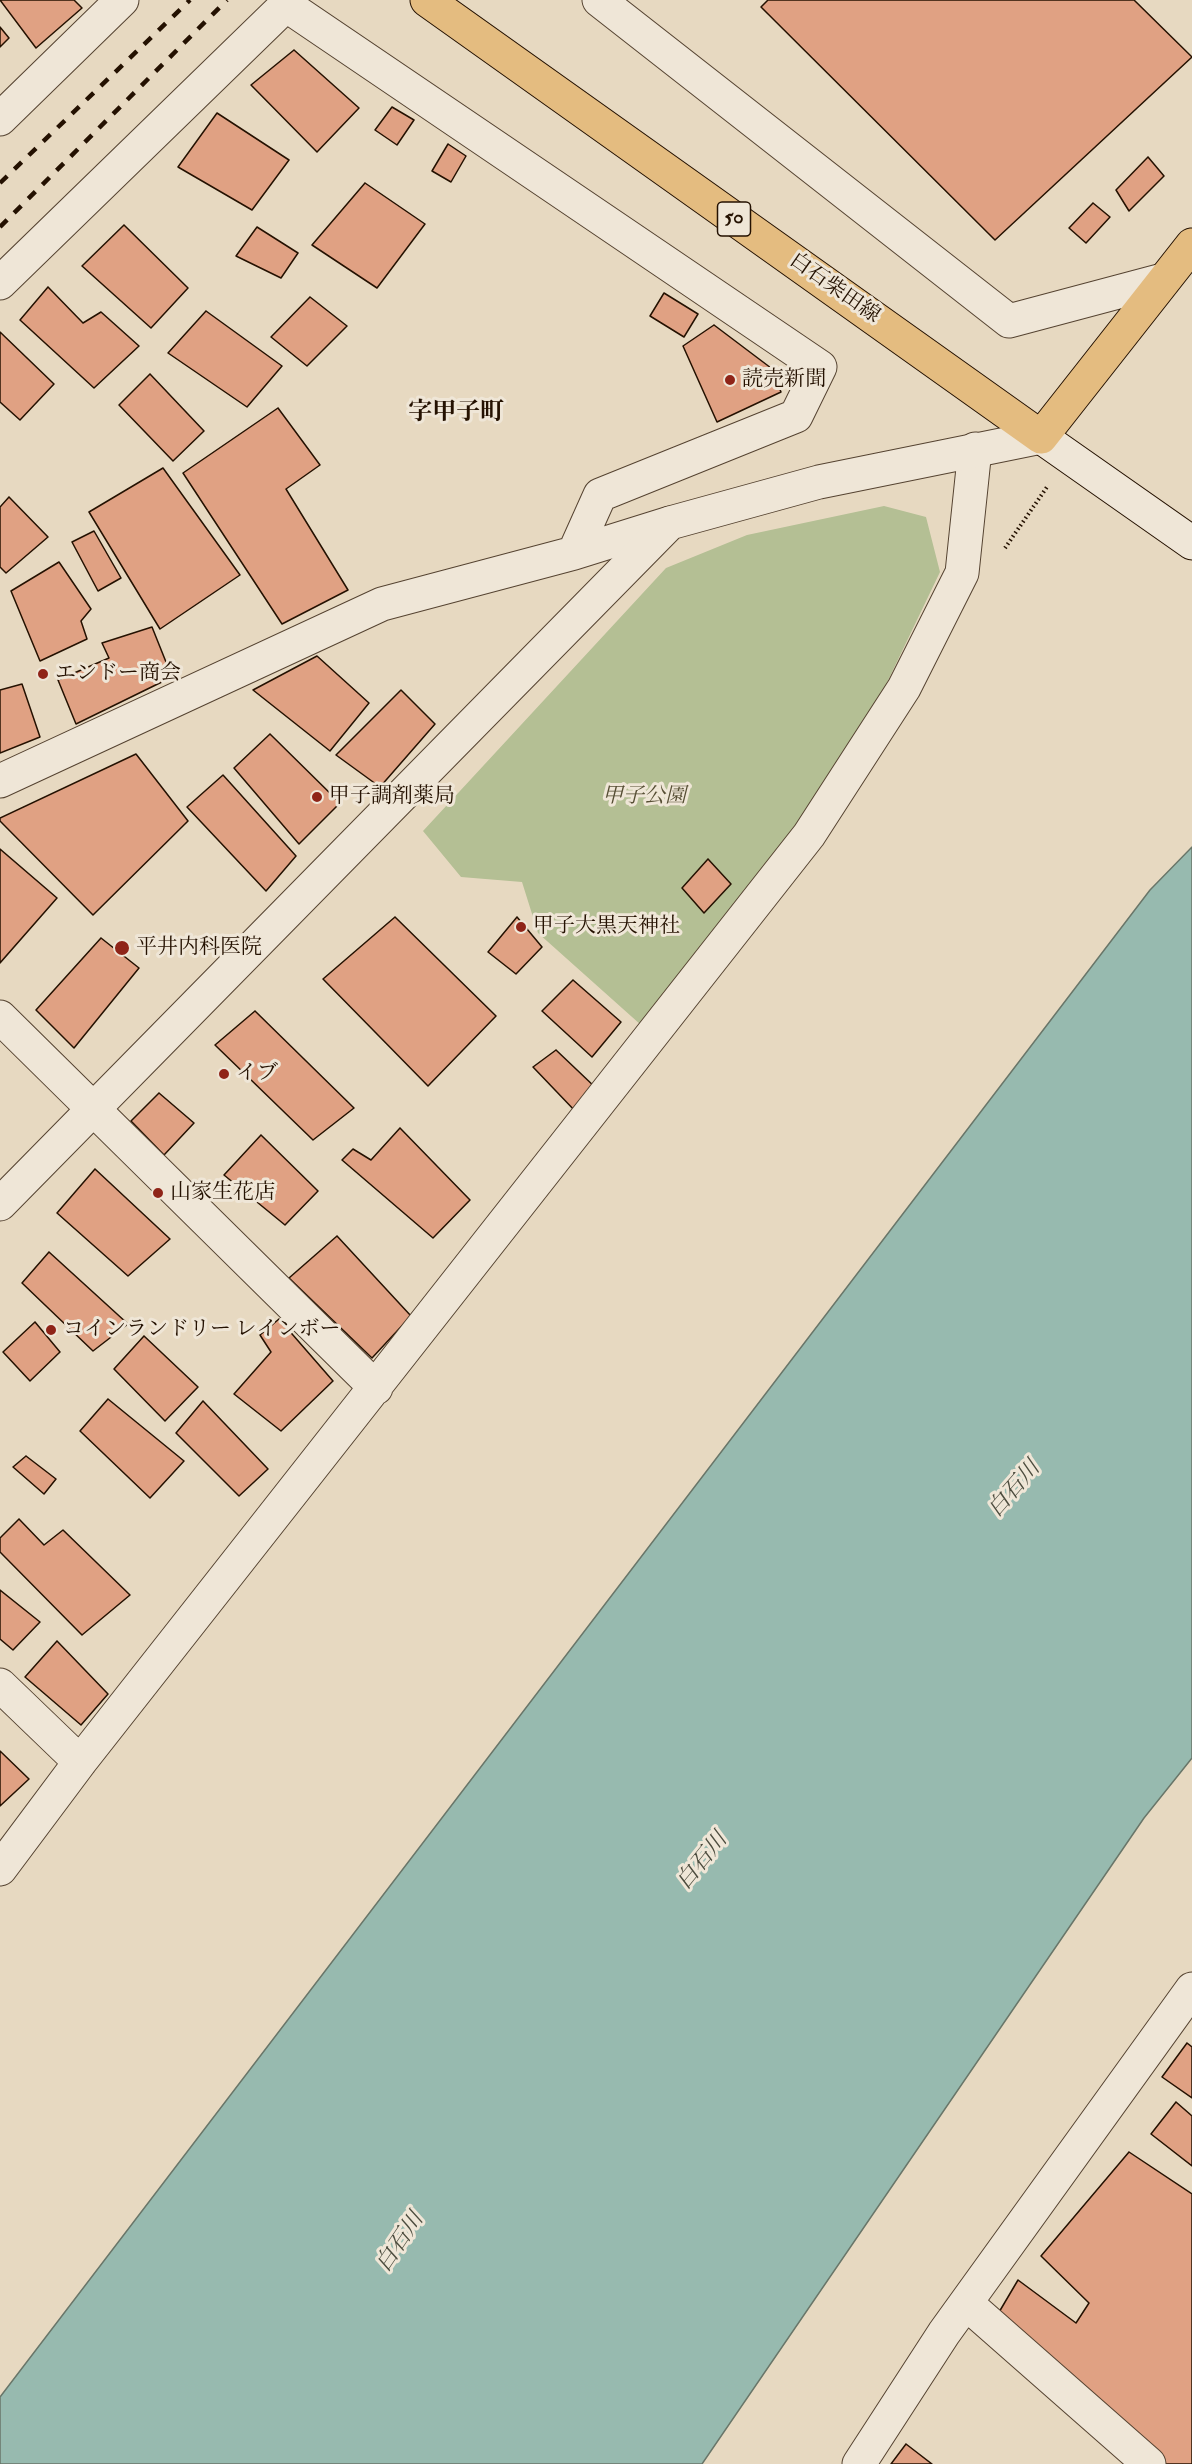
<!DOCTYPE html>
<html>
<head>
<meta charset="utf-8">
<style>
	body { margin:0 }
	canvas { display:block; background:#e7d9c1 }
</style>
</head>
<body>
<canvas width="1192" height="2464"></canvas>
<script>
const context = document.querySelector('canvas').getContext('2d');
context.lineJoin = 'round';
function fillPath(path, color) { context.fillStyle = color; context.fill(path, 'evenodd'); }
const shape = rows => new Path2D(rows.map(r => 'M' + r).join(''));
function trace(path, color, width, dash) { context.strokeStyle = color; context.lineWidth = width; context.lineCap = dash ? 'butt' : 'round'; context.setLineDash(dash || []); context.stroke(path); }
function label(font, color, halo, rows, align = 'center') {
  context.font = font + ' "IM FELL Double Pica","Noto Serif JP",serif'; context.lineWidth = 6; context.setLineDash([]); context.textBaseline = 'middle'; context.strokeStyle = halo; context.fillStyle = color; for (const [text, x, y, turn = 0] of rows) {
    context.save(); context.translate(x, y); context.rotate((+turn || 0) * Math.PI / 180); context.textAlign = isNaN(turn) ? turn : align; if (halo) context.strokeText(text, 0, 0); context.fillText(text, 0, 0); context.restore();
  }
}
fillPath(shape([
	[884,506,926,517,940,572,882,693,797,830,641,1025,538,933,522,882,461,877,423,831,666,568,747,535]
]), '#b4bf94');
const water = shape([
	[1192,847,1192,1758,1144,1818,702,2464,0,2464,0,2397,1150,890,1192,847]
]);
fillPath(water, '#97baaf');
trace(water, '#697669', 1.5);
const building = shape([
	[0,0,74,0,82,8,36,48,0,0],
	[768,0,1134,0,1192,57,995,240,761,7,768,0],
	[0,27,9,38,0,47,0,27],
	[294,50,359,108,317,152,251,85,294,50],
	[392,107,414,120,397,145,375,130,392,107],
	[217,113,289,160,252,210,178,167,217,113],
	[448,144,466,156,451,182,432,171,448,144],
	[1148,157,1164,176,1129,211,1116,190,1148,157],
	[365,183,425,224,377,288,312,245,365,183],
	[1093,203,1110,217,1086,243,1069,228,1093,203],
	[124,225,188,288,151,328,82,266,124,225],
	[257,227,298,253,281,278,236,256,257,227],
	[48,287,83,323,101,312,139,346,94,388,20,320,48,287],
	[664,293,698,314,684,337,650,316,664,293],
	[310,297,347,326,307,366,271,337,310,297],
	[206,311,282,366,247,407,168,353,206,311],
	[714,325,771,368,781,392,717,422,683,346,714,325],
	[0,332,54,384,20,420,0,402,0,332],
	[150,374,204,431,173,461,119,405,150,374],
	[278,408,320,465,286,489,348,590,282,624,183,473,278,408],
	[163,468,240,575,160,629,89,512,163,468],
	[9,497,48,537,6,573,0,567,0,507,9,497],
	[94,531,121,578,98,591,72,542,94,531],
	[59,562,91,609,81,621,87,639,40,661,11,591,59,562],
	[152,627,172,677,76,724,58,680,109,658,102,643,152,627],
	[317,656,369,703,330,751,253,690,317,656],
	[22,684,40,737,0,753,0,690,22,684],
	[401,690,435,724,380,787,336,755,401,690],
	[270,734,340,803,299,844,234,768,270,734],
	[136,754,188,821,93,915,0,821,0,818,136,754],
	[223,775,296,856,266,891,187,807,223,775],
	[0,849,57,898,0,963,0,849],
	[708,859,731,884,704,913,682,888,708,859],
	[395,917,496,1016,428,1086,323,979,395,917],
	[517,917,542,947,516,974,488,952,517,917],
	[101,938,139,968,74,1048,36,1010,101,938],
	[573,980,621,1022,592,1057,542,1011,573,980],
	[255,1011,354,1108,313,1140,215,1045,255,1011],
	[556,1050,597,1089,577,1113,533,1067,556,1050],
	[159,1093,194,1123,164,1155,131,1121,159,1093],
	[400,1128,470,1200,433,1238,342,1160,353,1149,371,1160,400,1128],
	[261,1135,318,1191,285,1225,224,1175,261,1135],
	[95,1169,170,1239,128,1276,57,1213,95,1169],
	[337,1236,411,1316,372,1358,289,1278,337,1236],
	[49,1252,128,1324,93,1351,22,1283,49,1252],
	[279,1319,333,1381,281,1431,234,1394,271,1352,260,1335,279,1319],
	[35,1322,60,1352,30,1381,3,1352,35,1322],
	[144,1336,198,1387,165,1421,114,1369,144,1336],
	[108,1399,184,1461,150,1498,80,1431,108,1399],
	[203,1401,268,1469,239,1496,176,1433,203,1401],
	[26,1456,56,1479,44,1494,13,1467,26,1456],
	[19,1519,44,1545,63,1530,130,1595,82,1635,0,1552,0,1538,19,1519],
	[0,1590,40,1622,13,1650,0,1639,0,1590],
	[57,1641,108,1694,81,1725,25,1677,57,1641],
	[0,1751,29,1779,0,1806,0,1751],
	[1187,2043,1192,2047,1192,2098,1162,2077,1187,2043],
	[1176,2102,1192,2116,1192,2166,1151,2134,1176,2102],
	[1129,2152,1192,2194,1192,2464,1160,2464,995,2319,1018,2280,1076,2323,1089,2303,1041,2256,1129,2152],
	[906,2444,932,2464,891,2464,906,2444]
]);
fillPath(building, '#e0a183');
trace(building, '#241101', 1.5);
const minor = shape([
	[599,0,1009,321,1163,280],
	[286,5,820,367,796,416,600,495,574,553],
	[0,119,122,0],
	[0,283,286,5,288,0],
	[0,781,382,604,574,553,670,523],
	[0,1017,376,1388],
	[0,1685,80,1762],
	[0,1869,80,1762,809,835,904,688,962,573,975,449],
	[966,2303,1149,2464],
	[859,2464,944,2333,1192,1989]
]);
const tertiary = shape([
	[0,1204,670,523,819,482,1041,437]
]);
const secondary = shape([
	[1041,437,1192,543]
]);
const primary = shape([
	[427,0,1041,437,1192,245]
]);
trace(minor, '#554331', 35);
trace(tertiary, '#554331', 35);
trace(secondary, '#241101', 35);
trace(primary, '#241101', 35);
trace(shape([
	[1005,548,1047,487]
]), '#241101', 4, [1.5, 3]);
trace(minor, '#efe6d7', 33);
trace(tertiary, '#efe6d7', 33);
trace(secondary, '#efe6d7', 33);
trace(primary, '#e4bc80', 33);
trace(shape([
	[0,183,190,0],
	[0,227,227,0]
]), '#241101', 4.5, [10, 10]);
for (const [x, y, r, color] of [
	[730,380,6,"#8f2418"],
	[43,674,6,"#8f2418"],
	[317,797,6,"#8f2418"],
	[521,927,6,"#8f2418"],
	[122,948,8,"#8f2418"],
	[224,1074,6,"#8f2418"],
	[158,1193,6,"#8f2418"],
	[51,1330,6,"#8f2418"]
]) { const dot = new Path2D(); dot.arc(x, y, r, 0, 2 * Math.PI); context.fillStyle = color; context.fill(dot); trace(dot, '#efe6d7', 2); }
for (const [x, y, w] of [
	[734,219,33]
]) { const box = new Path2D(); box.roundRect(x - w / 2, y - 17, w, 34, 4.5); context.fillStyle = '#efe6d7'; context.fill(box); trace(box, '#241101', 1.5); }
label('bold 20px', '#241101', null, [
	["50",734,219]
]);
label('21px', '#241101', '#efe6d7', [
	["白石柴田線",834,289,35]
]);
label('21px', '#241101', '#efe6d7', [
	["読売新聞",742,380],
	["エンドー商会",55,674],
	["甲子調剤薬局",329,797],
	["甲子大黒天神社",533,927],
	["平井内科医院",136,948],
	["イブ",236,1074],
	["山家生花店",170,1193],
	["コインランドリー レインボー",63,1330]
], 'left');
label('italic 21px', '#564e34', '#efe6d7', [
	["甲子公園",644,797]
]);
label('italic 22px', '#4c4c3e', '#efe6d7', [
	["白石川",1015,1490,-49],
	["白石川",703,1862,-51],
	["白石川",401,2243,-56]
]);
label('bold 24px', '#241101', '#efe6d7', [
	["字甲子町",456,414]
]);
</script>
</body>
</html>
